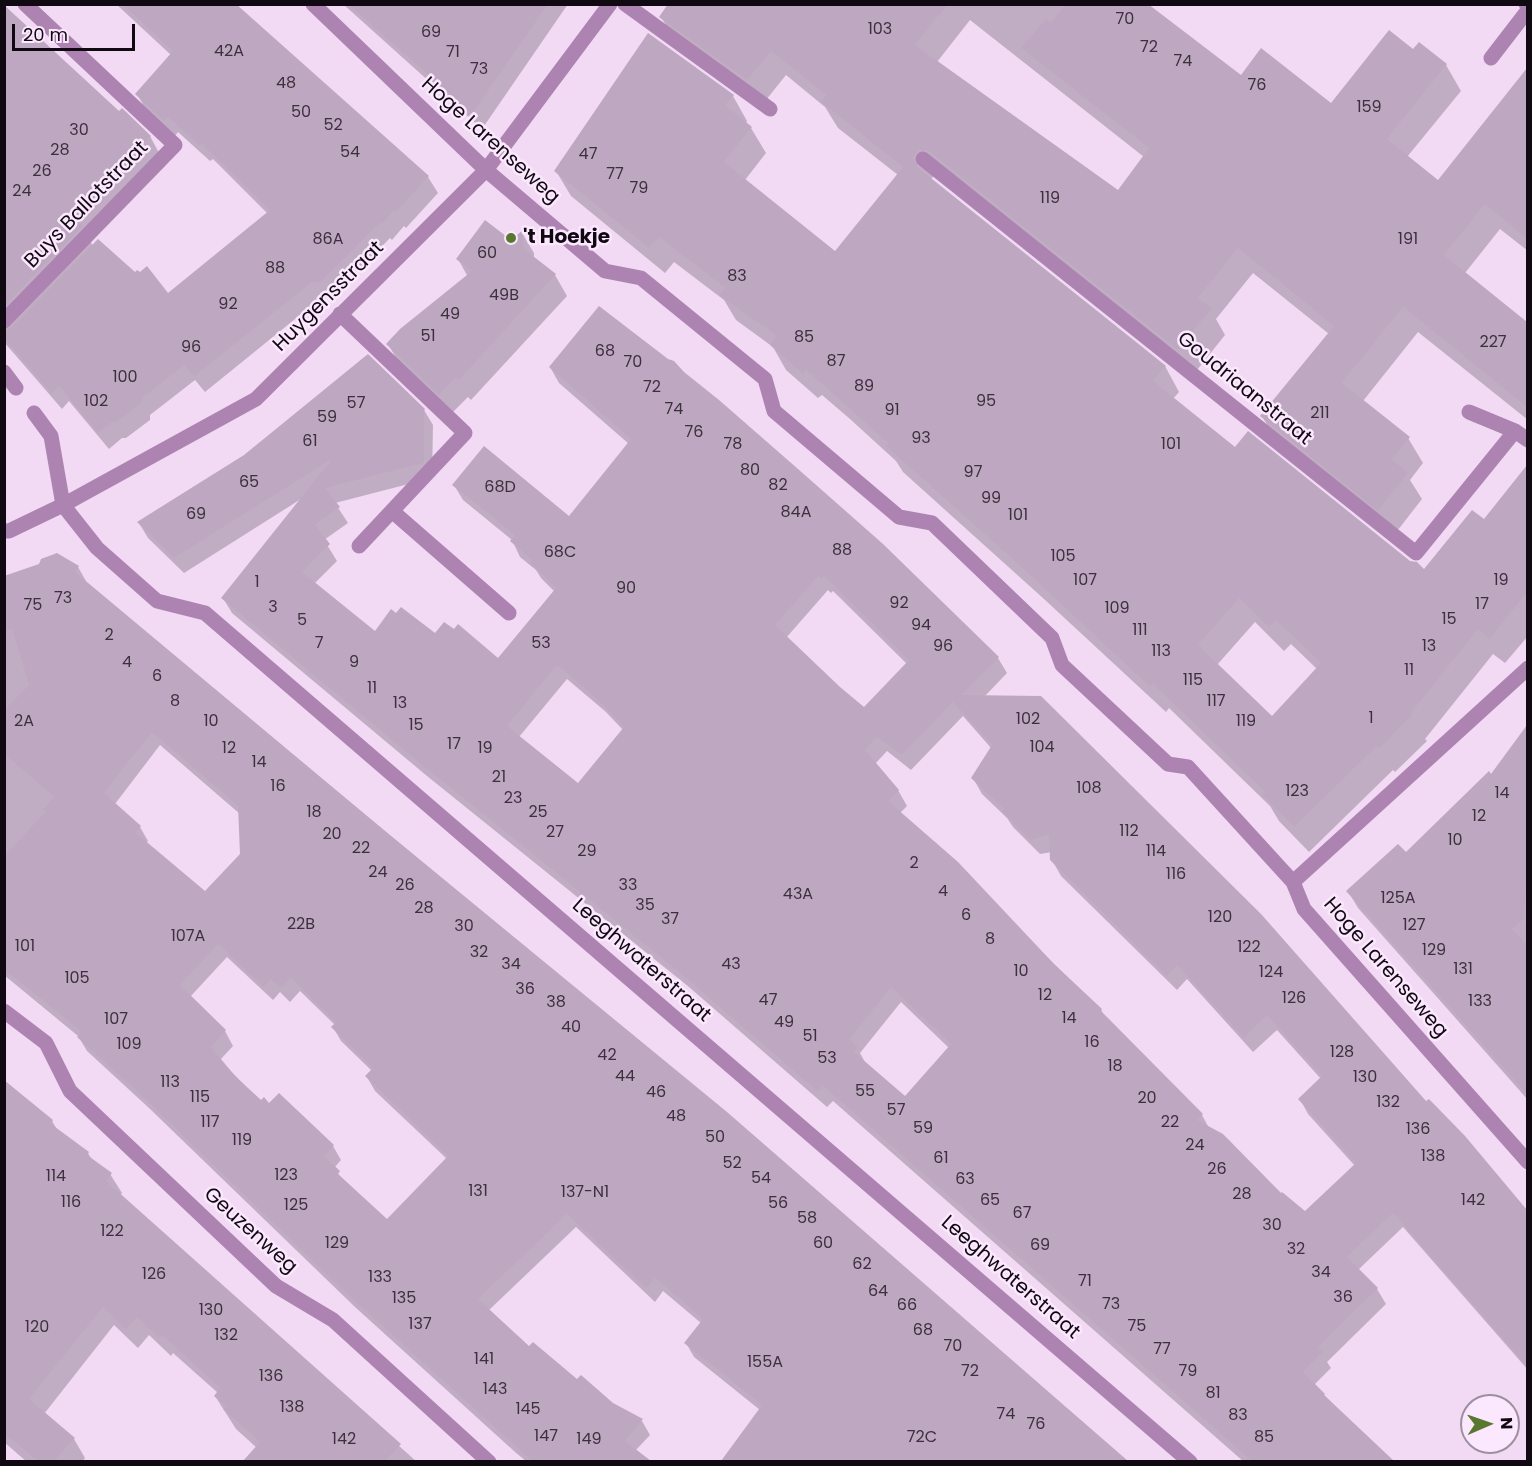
<!DOCTYPE html>
<html>
<head>
<meta charset="utf-8">
<style>
	body { margin:0 }
	#map { position:relative; width:1532px; height:1466px; overflow:hidden; background:#f2d9f4; font-family:Poppins,sans-serif }
	canvas { display:block }
	.frame { position:absolute; inset:0; border:6px solid #110912; pointer-events:none }
	.north { position:absolute; left:1460px; top:1394px; width:60px; height:60px; box-sizing:border-box; background:#fce8fe; border:2px solid #9e8fa0; border-radius:50%; rotate:88deg; font-size:16px; font-weight:700; line-height:24px; text-align:center; color:#110912 }
	.north::after { content:''; display:block; margin:auto; width:21px; height:27px; background:#58782f; clip-path:polygon(50% 0,100% 100%,50% 72%,0 100%) }
	.scale { position:absolute; left:12px; top:24px; width:123px; height:27px; box-sizing:border-box; border:3px solid #110912; border-top:0; padding-left:8px; font-size:18px; line-height:21px; white-space:nowrap; color:#110912; -webkit-text-stroke:4px #fce8fe; paint-order:stroke }
</style>
</head>
<body>
<div id="map">
<canvas width="1532" height="1466"></canvas>
<div class="frame"></div>
<div class="north">N</div>
<div class="scale">20 m</div>
</div>
<script>
const context = document.querySelector('canvas').getContext('2d');
context.lineJoin = 'round';
function fillPath(path, color) { context.fillStyle = color; context.fill(path, 'evenodd'); }
const shape = rows => new Path2D(rows.map(r => 'M' + r).join(''));
function trace(path, color, width, dash) { context.strokeStyle = color; context.lineWidth = width; context.lineCap = dash ? 'butt' : 'round'; context.setLineDash(dash || []); context.stroke(path); }
function label(font, color, halo, rows, align = 'center') {
  context.font = font + ' Poppins,sans-serif'; context.lineWidth = 5; context.setLineDash([]); context.textBaseline = 'middle'; context.strokeStyle = halo; context.fillStyle = color; for (const [text, x, y, turn = 0] of rows) {
    context.save(); context.translate(x, y); context.rotate((+turn || 0) * Math.PI / 180); context.textAlign = isNaN(turn) ? turn : align; if (halo) context.strokeText(text, 0, 0); context.fillText(text, 0, 0); context.restore();
  }
}
fillPath(shape([
	[116,4,234,4,428,177,438,193,406,228,404,226,392,240,390,238,331,298,321,298,205,392,195,380,150,415,150,420,126,438,122,438,109,449,69,401,62,409,4,342,4,7,120,113,150,136,159,153,86,234,93,246,168,295,268,214,213,159,210,161,178,132,174,137,146,110,137,94,171,55],
	[343,4,568,4,482,129],
	[671,4,1145,4,1241,77,1332,105,1414,51,1419,44,1446,65,1461,91,1407,157,1438,182,1523,75,1528,79,1528,251,1500,229,1465,273,1528,324,1528,420,1418,332,1363,401,1408,438,1423,463,1410,480,1422,499,1394,535,1277,442,1262,416,1329,334,1253,273,1216,319,1225,335,1193,375,935,175,931,179,1165,366,1179,392,1173,399,1235,449,1425,571,1484,521,1528,467,1528,636,1505,663,1493,654,1425,739,1427,741,1395,772,1393,770,1309,852,1279,821,1270,806,1169,708,1166,712,1044,599,903,472,896,461,850,419,822,395,818,398,786,370,773,347,736,320,724,300,674,262,665,273,571,196,556,171,733,96,747,121,746,123,751,128,766,153,745,180,835,253,898,175,838,128,825,107,786,75,762,105,676,42,661,17],
	[970,20,1144,157,1118,192,937,62],
	[1255,622,1284,651,1291,644,1317,669,1272,718,1217,665],
	[522,233,534,253,534,259,555,275,567,296,471,400,468,397,451,414,400,365,388,344,468,277,458,259,511,242],
	[550,367,998,658,1007,673,984,697,1426,1103,1429,1101,1528,1212,1528,1370,1403,1227,1358,1270,1377,1289,1386,1304,1327,1362,1331,1368,1314,1385,1391,1462,1244,1462,833,1101,827,1107,689,987,427,776,232,613,223,598,301,499,184,573,148,538,139,523,424,410,433,425,432,478,335,503,348,523,324,540,337,561,314,584,375,633,435,635,498,660,555,592,541,578,536,570,520,557,512,540,463,500,454,485,569,518,629,444,559,383],
	[828,590,831,593,833,591,907,664,864,709,839,688,786,638],
	[567,679,606,712,623,730,578,786,519,737],
	[963,716,991,748,973,778,982,794,1007,818,1013,827,1040,854,1052,852,1052,860,1061,876,1177,990,1187,979,1253,1052,1277,1030,1321,1079,1300,1099,1308,1114,1355,1166,1305,1213,1281,1195,1209,1128,1202,1115,1106,1019,1101,1010,900,813,907,806,898,790,875,764,887,751,911,770],
	[901,1002,949,1048,905,1098,866,1064,860,1053],
	[78,567,86,581,85,583,726,1113,1125,1462,723,1462,760,1410,694,1357,686,1343,701,1323,663,1291,655,1302,576,1227,488,1311,529,1348,612,1404,642,1421,650,1435,636,1450,650,1462,527,1462,515,1452,355,1307,149,1108,87,1051,78,1036,4,975,4,578],
	[160,745,240,814,242,855,206,893,146,843,148,841,140,827,115,804],
	[227,957,273,1000,280,992,290,1002,300,991,335,1025,333,1027,341,1041,372,1071,367,1077,375,1091,447,1159,387,1221,344,1182,334,1168,341,1160,333,1146,261,1102,220,1060,233,1046,225,1031,190,997],
	[1528,728,1528,961,1520,969,1528,978,1528,1100,1358,908,1348,891,1406,854,1492,776],
	[4,1081,52,1121,58,1131,88,1153,92,1160,110,1174,122,1193,120,1196,417,1462,254,1462,250,1455,257,1448,236,1429,215,1396,218,1393,173,1353,171,1356,149,1335,138,1348,114,1325,44,1414,74,1439,85,1458,82,1462,27,1462,4,1442]
]), '#0003');
fillPath(shape([
	[122,4,236,4,429,176,396,212,394,210,382,224,380,223,321,282,312,282,194,377,185,365,142,398,141,403,117,422,112,422,98,433,59,386,52,394,4,338,4,330,11,328,98,239,135,272,137,270,140,272,147,266,168,293,270,210,202,144,200,146,168,117,164,121,135,94,173,51],
	[348,4,548,4,472,114],
	[668,4,948,4,915,45,1118,190,1149,148,1021,48,1046,19,1051,23,1065,4,1148,4,1241,75,1261,48,1331,103,1389,30,1413,49,1419,42,1447,64,1387,139,1438,180,1527,68,1527,239,1485,204,1444,255,1527,322,1527,407,1403,307,1342,383,1410,437,1392,459,1408,473,1378,511,1260,416,1334,326,1238,248,1198,298,1212,308,1178,350,929,151,919,150,913,158,917,167,1166,366,1153,381,1235,447,1248,431,1410,561,1417,562,1424,569,1472,510,1484,519,1527,465,1527,592,1490,639,1478,629,1411,713,1413,714,1380,748,1377,746,1294,827,1262,795,1265,792,1153,684,1150,687,1028,573,886,446,888,443,833,394,806,370,803,374,770,345,777,336,719,295,725,288,659,237,649,248,554,171,648,33,734,95,725,105,752,127,724,162,835,251,903,167,821,102,826,95,771,51,747,80,659,17],
	[1239,598,1269,627,1276,620,1321,663,1272,716,1198,645],
	[4,5,119,111,122,108,151,136,75,219,83,226,4,306],
	[485,220,511,240,523,230,524,249,556,274,459,380,456,377,439,395,386,344,400,329,472,271,456,259],
	[599,306,668,359,674,361,684,372,719,400,798,469,883,544,999,657,962,695,1041,696,1261,914,1426,1101,1429,1099,1465,1136,1527,1210,1527,1366,1393,1213,1347,1257,1378,1288,1318,1347,1323,1352,1303,1372,1325,1394,1324,1395,1394,1461,1252,1461,823,1086,818,1092,679,972,416,760,221,598,332,459,174,558,137,522,244,455,368,354,425,409,424,411,424,463,325,488,340,507,315,525,330,544,302,572,375,631,391,609,396,613,401,607,435,633,444,622,454,629,458,624,498,658,556,588,530,563,532,560,510,541,515,535,452,485,484,446,569,516,631,439,549,367],
	[818,576,822,579,824,576,909,660,864,707,840,687,775,625],
	[557,665,595,697,624,727,578,783,507,726],
	[953,702,992,745,971,778,1004,809,1002,811,1030,840,1049,835,1050,860,1167,976,1177,965,1244,1038,1267,1015,1322,1076,1298,1099,1356,1163,1305,1211,1282,1192,1281,1193,1223,1134,1197,1120,1203,1114,1101,1011,1102,1009,1054,964,958,862,888,801,899,790,865,750,877,737,902,755],
	[891,987,951,1044,905,1096,854,1052,858,1047,850,1039],
	[57,553,79,566,75,572,391,836,727,1112,1128,1461,721,1461,762,1405,684,1343,703,1319,655,1278,646,1288,567,1214,478,1299,529,1346,533,1342,577,1379,581,1375,613,1403,643,1419,625,1441,651,1461,532,1461,345,1292,139,1093,77,1037,82,1032,4,969,4,857,45,812,43,810,54,797,4,754,4,710,29,685,12,629,4,632,4,576,39,564,41,559],
	[152,732,238,806,240,854,205,891,136,833,141,826,104,793],
	[218,944,264,987,271,979,281,988,291,978,336,1022,331,1027,373,1068,365,1076,448,1156,387,1219,338,1174,340,1171,324,1156,334,1145,279,1093,269,1103,264,1097,261,1100,235,1076,211,1047,226,1030,180,985],
	[1527,725,1527,865,1524,919,1512,929,1527,945,1527,1094,1346,891,1398,844,1406,852,1489,771,1491,774],
	[4,1080,53,1120,51,1124,89,1152,87,1155,112,1173,106,1181,401,1444,385,1461,243,1461,260,1442,223,1409,226,1406,214,1396,220,1388,162,1335,159,1338,137,1317,126,1330,103,1307,29,1399,75,1438,54,1461,38,1461,4,1433]
]), '#bea7c0');
trace(shape([
	[625,4,770,109],
	[1491,58,1528,10],
	[4,321,175,145,25,4],
	[4,372,16,388]
]), '#ad84b1', 15);
trace(shape([
	[313,4,486,170,605,271,641,278,765,379,774,411,899,517,932,523,1052,638,1062,665,1168,764,1188,767,1293,882,1304,909,1528,1162],
	[1526,4,1528,5],
	[923,159,1416,553,1515,431],
	[340,314,465,433,359,546],
	[1469,412,1515,431,1528,440],
	[34,413,51,436,63,505,97,548,157,601,205,613,1190,1462],
	[392,511,509,613],
	[4,531,9,531,63,505,256,399,486,170,610,4],
	[1293,882,1528,668],
	[4,1011,46,1043,70,1091,276,1286,333,1320,489,1462]
]), '#ad84b1', 15);
for (const [x, y, r, color] of [
	[511,238,6,"#58782f"]
]) { const dot = new Path2D(); dot.arc(x, y, r, 0, 2 * Math.PI); context.fillStyle = color; context.fill(dot); trace(dot, '#fce8fe', 2); }
label('16px', '#3c303e', null, [
	["70",1125,20],
	["103",880,30],
	["69",431,33],
	["72",1149,48],
	["42A",229,52],
	["71",453,53],
	["74",1183,62],
	["73",479,70],
	["48",286,84],
	["76",1257,86],
	["159",1369,108],
	["50",301,113],
	["52",333,126],
	["30",79,131],
	["28",60,151],
	["54",350,153],
	["47",588,155],
	["26",42,172],
	["77",615,175],
	["79",639,189],
	["24",22,192],
	["119",1050,199],
	["86A",328,240],
	["191",1408,240],
	["60",487,254],
	["88",275,269],
	["83",737,277],
	["49B",504,296],
	["92",228,305],
	["49",450,315],
	["51",428,337],
	["85",804,338],
	["227",1493,343],
	["96",191,348],
	["68",605,352],
	["87",836,362],
	["70",633,363],
	["100",125,378],
	["89",864,387],
	["72",652,388],
	["102",96,402],
	["95",986,402],
	["57",356,404],
	["74",674,410],
	["91",892,411],
	["211",1320,414],
	["59",327,418],
	["76",694,433],
	["93",921,439],
	["61",310,442],
	["78",733,445],
	["101",1171,445],
	["80",750,471],
	["97",973,473],
	["65",249,483],
	["82",778,486],
	["68D",500,488],
	["99",991,499],
	["84A",796,513],
	["69",196,515],
	["101",1018,516],
	["88",842,551],
	["68C",560,553],
	["105",1063,557],
	["107",1085,581],
	["19",1501,581],
	["1",257,583],
	["90",626,589],
	["73",63,599],
	["92",899,604],
	["17",1482,605],
	["75",33,606],
	["3",273,608],
	["109",1117,609],
	["15",1449,620],
	["5",302,621],
	["94",921,626],
	["111",1140,631],
	["2",109,636],
	["7",319,644],
	["53",541,644],
	["96",943,647],
	["13",1429,647],
	["113",1161,652],
	["4",127,663],
	["9",354,663],
	["11",1409,671],
	["6",157,677],
	["115",1193,681],
	["11",372,689],
	["8",175,702],
	["117",1216,702],
	["13",400,704],
	["1",1371,719],
	["102",1028,720],
	["2A",24,722],
	["10",211,722],
	["119",1246,722],
	["15",416,726],
	["17",454,745],
	["104",1042,748],
	["12",229,749],
	["19",485,749],
	["14",259,763],
	["21",499,778],
	["16",278,787],
	["108",1089,789],
	["123",1297,792],
	["14",1502,794],
	["23",513,799],
	["18",314,813],
	["25",538,813],
	["12",1479,817],
	["112",1129,832],
	["27",555,833],
	["20",332,835],
	["10",1455,841],
	["22",361,849],
	["29",587,852],
	["114",1156,852],
	["2",914,864],
	["24",378,873],
	["116",1176,875],
	["26",405,886],
	["33",628,886],
	["4",943,892],
	["43A",798,895],
	["125A",1398,899],
	["35",645,906],
	["28",424,909],
	["6",966,916],
	["120",1220,918],
	["37",670,920],
	["22B",301,925],
	["127",1414,926],
	["30",464,927],
	["107A",188,937],
	["8",990,940],
	["101",25,947],
	["122",1249,948],
	["129",1434,951],
	["32",479,953],
	["34",511,965],
	["43",731,965],
	["131",1463,970],
	["10",1021,972],
	["124",1271,973],
	["105",77,979],
	["36",525,990],
	["12",1045,996],
	["126",1294,999],
	["47",768,1001],
	["133",1480,1002],
	["38",556,1003],
	["14",1069,1019],
	["107",116,1020],
	["49",784,1023],
	["40",571,1028],
	["51",810,1037],
	["16",1092,1043],
	["109",129,1045],
	["128",1342,1053],
	["42",607,1056],
	["53",827,1059],
	["18",1115,1067],
	["44",625,1077],
	["130",1365,1078],
	["113",170,1083],
	["55",865,1092],
	["46",656,1093],
	["115",200,1098],
	["20",1147,1099],
	["132",1388,1103],
	["57",896,1111],
	["48",676,1117],
	["117",210,1123],
	["22",1170,1123],
	["59",923,1129],
	["136",1418,1130],
	["50",715,1138],
	["119",242,1141],
	["24",1195,1146],
	["138",1433,1157],
	["61",941,1159],
	["52",732,1164],
	["26",1217,1170],
	["123",286,1176],
	["114",56,1177],
	["54",761,1179],
	["63",965,1180],
	["131",478,1192],
	["137-N1",585,1193],
	["28",1242,1195],
	["65",990,1201],
	["142",1473,1201],
	["116",71,1203],
	["56",778,1204],
	["125",296,1206],
	["67",1022,1214],
	["58",807,1219],
	["30",1272,1226],
	["122",112,1232],
	["129",337,1244],
	["60",823,1244],
	["69",1040,1246],
	["32",1296,1250],
	["62",862,1265],
	["34",1321,1273],
	["126",154,1275],
	["133",380,1278],
	["71",1085,1282],
	["64",878,1292],
	["36",1343,1298],
	["135",404,1299],
	["73",1111,1305],
	["66",907,1306],
	["130",211,1311],
	["137",420,1325],
	["75",1137,1327],
	["120",37,1328],
	["68",923,1331],
	["132",226,1336],
	["70",953,1347],
	["77",1162,1350],
	["141",484,1360],
	["155A",765,1363],
	["72",970,1372],
	["79",1188,1372],
	["136",271,1377],
	["143",495,1390],
	["81",1213,1394],
	["138",292,1408],
	["145",528,1410],
	["74",1006,1415],
	["83",1238,1416],
	["76",1036,1425],
	["147",546,1437],
	["72C",922,1438],
	["85",1264,1438],
	["142",344,1440],
	["149",589,1440]
]);
label('20px', '#110912', '#fce8fe', [
	["Hoge Larenseweg",490,141,42],
	["Buys Ballotstraat",87,205,-46],
	["Huygensstraat",329,297,-45],
	["Goudriaanstraat",1244,389,39],
	["Leeghwaterstraat",641,961,41],
	["Hoge Larenseweg",1385,968,49],
	["Geuzenweg",250,1231,42],
	["Leeghwaterstraat",1010,1278,41]
]);
label('bold 20px', '#110912', '#fce8fe', [
	["'t Hoekje",523,238]
], 'left');
</script>
</body>
</html>
